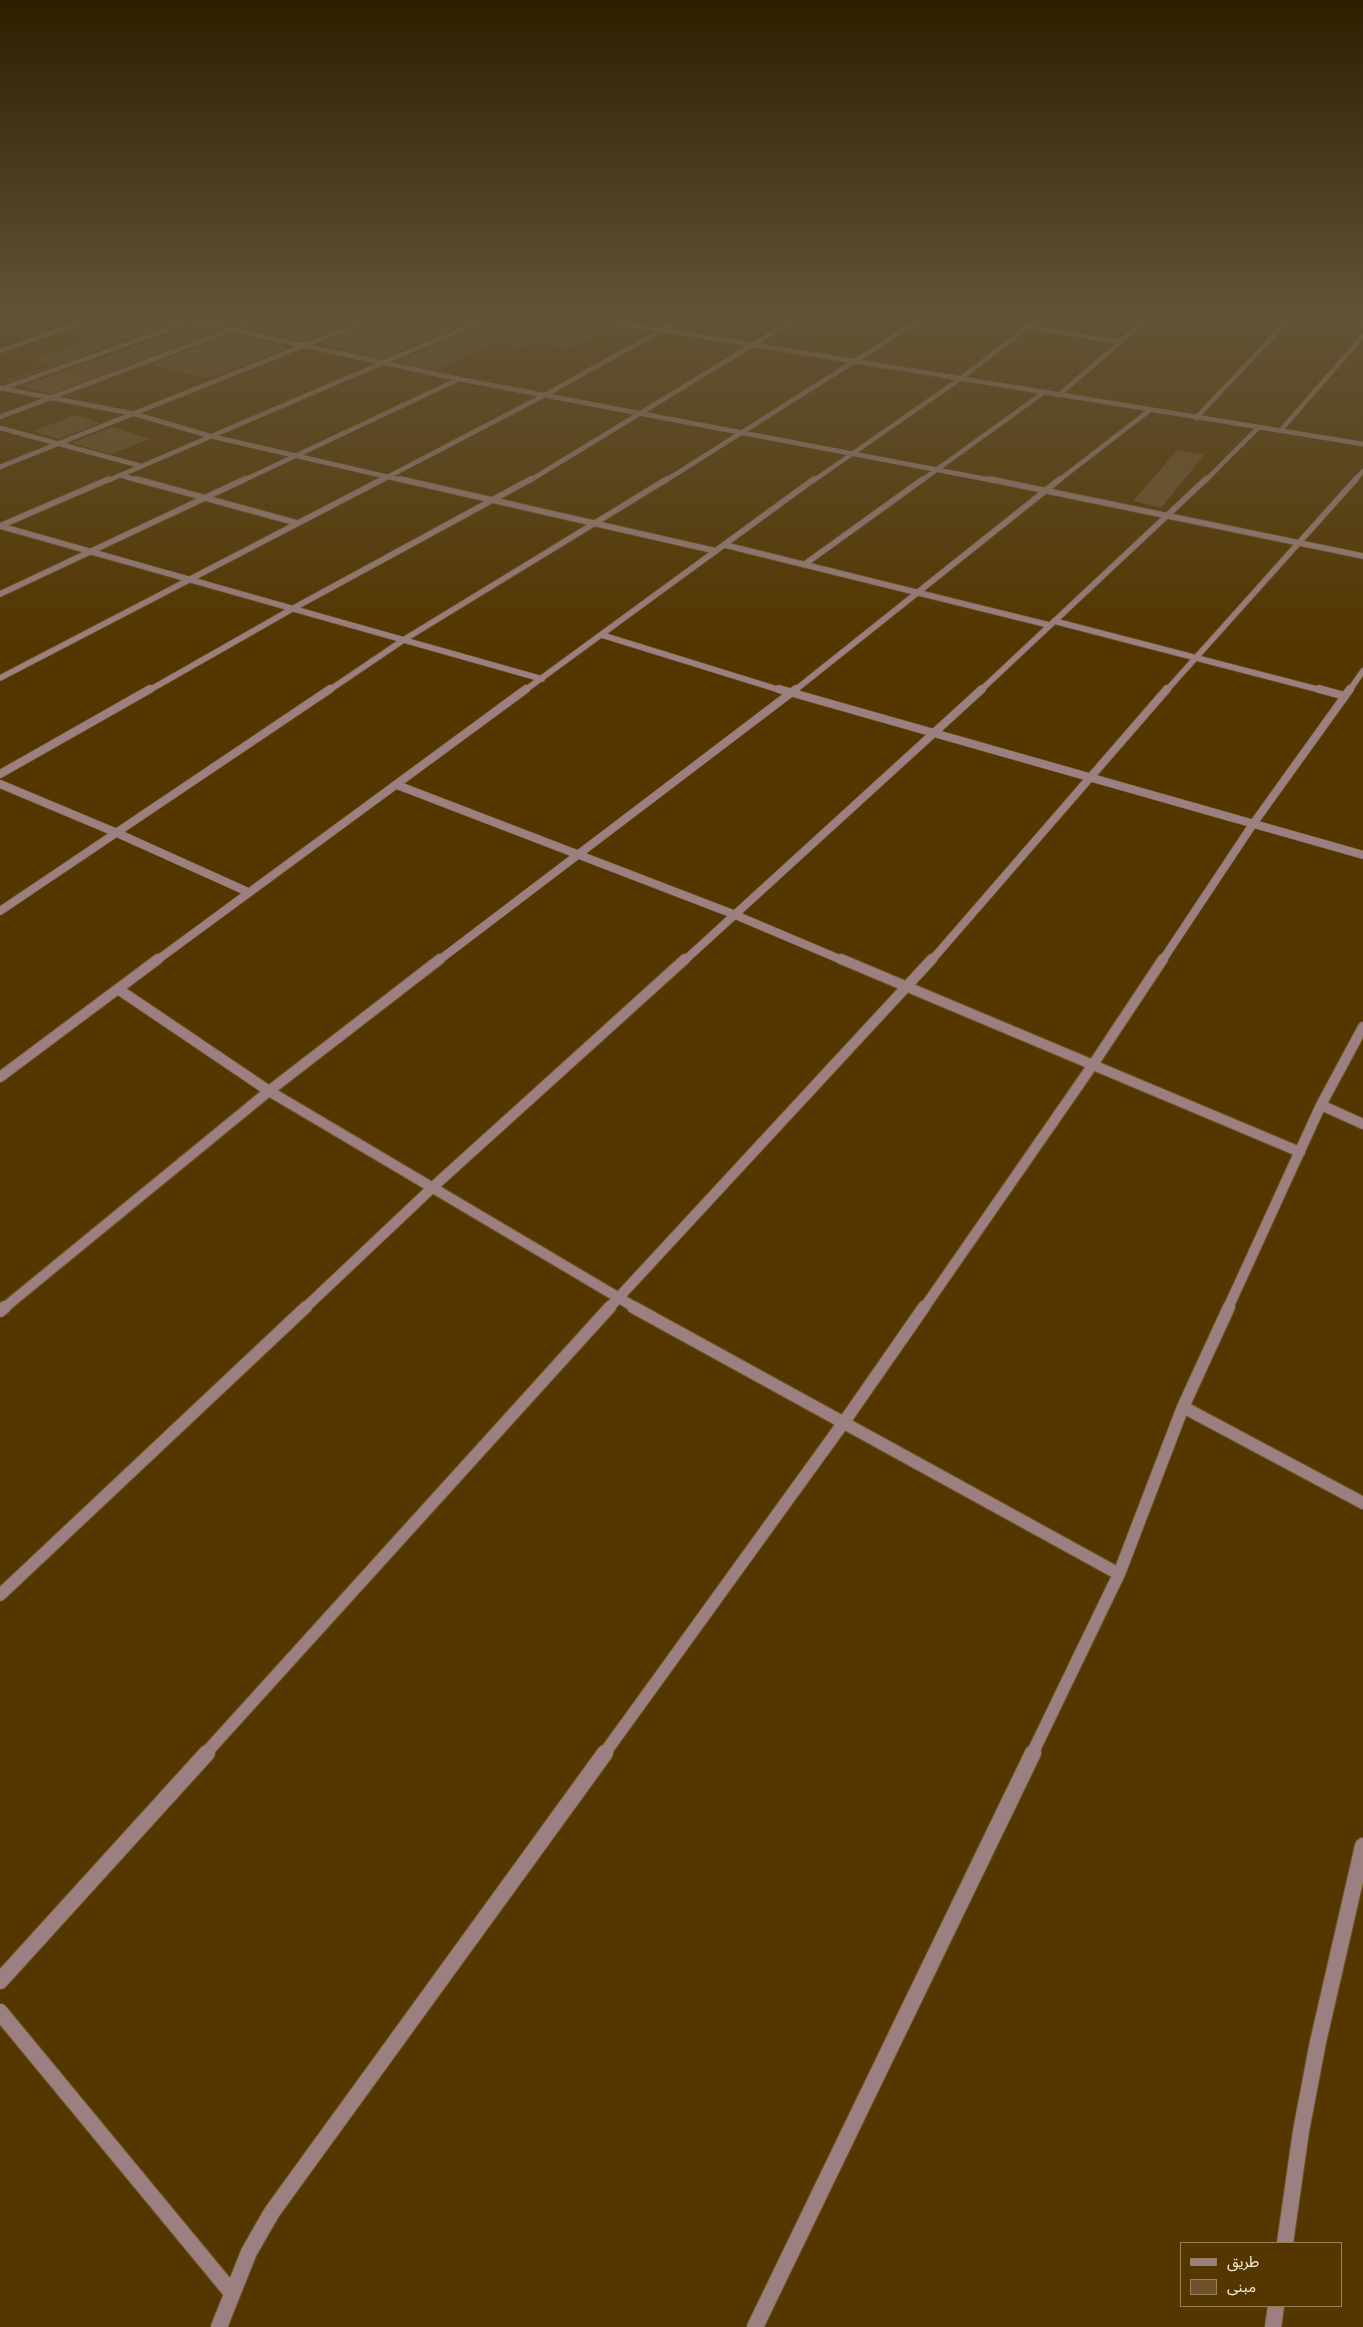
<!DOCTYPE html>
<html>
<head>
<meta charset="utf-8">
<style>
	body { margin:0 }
	#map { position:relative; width:1363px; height:2327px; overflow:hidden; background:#543700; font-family:Ubuntu,"Noto Sans Arabic",sans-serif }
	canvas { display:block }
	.legend { position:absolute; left:1180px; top:2242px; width:162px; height:65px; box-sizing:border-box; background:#543700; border:1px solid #988057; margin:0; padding:6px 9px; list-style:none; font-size:15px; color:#fdeeda }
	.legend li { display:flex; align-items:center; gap:10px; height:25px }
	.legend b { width:25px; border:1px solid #988057 }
</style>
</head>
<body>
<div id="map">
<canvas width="1363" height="2327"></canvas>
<ul class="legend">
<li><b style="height:6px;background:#9c8081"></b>طريق</li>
<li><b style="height:14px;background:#6d512a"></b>مبنى</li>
</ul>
</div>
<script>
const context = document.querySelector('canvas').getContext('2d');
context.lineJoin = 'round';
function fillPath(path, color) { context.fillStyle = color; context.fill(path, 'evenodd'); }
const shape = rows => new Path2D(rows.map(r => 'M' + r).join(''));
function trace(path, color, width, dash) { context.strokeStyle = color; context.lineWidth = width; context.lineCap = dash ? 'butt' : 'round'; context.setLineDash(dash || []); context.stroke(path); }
fillPath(shape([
	[220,316,244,316,251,318,231,326,208,321],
	[282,316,293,319,300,316,366,316,304,341,246,329],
	[382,316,481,316,383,358,318,344,380,320],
	[496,316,573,316,576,320,613,326,570,348,535,343,519,348,497,343,435,370,396,361,494,320],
	[130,324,156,329,6,383,2,382,51,365,32,360],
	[193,326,217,331,51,394,21,386],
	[231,334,290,347,227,372,203,378,149,365],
	[76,415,100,423,59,439,33,431],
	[112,427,150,439,111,454,72,443],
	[1177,450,1204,455,1161,508,1133,501]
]), '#6d512a');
const minorFar5 = shape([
	[142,316,181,324],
	[577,316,1363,444],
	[1327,316,1363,323],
	[190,321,459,379,996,481],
	[1028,327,1121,342],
	[0,351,101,316],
	[0,388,135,414,210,436,406,481],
	[1,389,197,319],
	[1059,395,1150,316],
	[0,417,268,316],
	[1196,418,1292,316],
	[0,428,141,466],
	[1280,431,1363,336],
	[0,467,378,316],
	[120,475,140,481],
	[107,481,492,316],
	[242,481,459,379],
	[380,481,543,396,687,316],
	[529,481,800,316],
	[665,481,926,316],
	[813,481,960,379,1042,316],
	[921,481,1043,393],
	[1058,481,1150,410],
	[1205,481,1258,428],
	[1354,481,1363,471]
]);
const minorFar4 = shape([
	[136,479,297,523],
	[400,479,716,551],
	[989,479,1363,556],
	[0,526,542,679],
	[0,526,109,479],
	[725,545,1049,625],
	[805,564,923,479],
	[0,594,245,479],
	[1054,621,1324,691],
	[602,635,783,691],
	[0,678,383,479],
	[148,691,292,609,531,479],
	[328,691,405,639,667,479],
	[524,691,814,479],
	[794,691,1060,479],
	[980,691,1206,479],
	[1166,691,1356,479],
	[1349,691,1363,671]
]);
const minorFar3 = shape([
	[779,689,1363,855],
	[1319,689,1345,696],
	[0,774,150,689],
	[0,784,117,833,248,892],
	[397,785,733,914,844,961],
	[0,911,330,689],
	[156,961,526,689],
	[438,961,796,689],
	[684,961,982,689],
	[931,961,1167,689],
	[1162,961,1253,824,1350,689]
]);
const minorFar2 = shape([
	[841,959,1300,1152],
	[118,989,269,1091,636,1308],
	[0,1077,158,959],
	[1321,1105,1363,1124],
	[4,1308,269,1091,440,959],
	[305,1308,433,1187,685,959],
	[609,1308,932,959],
	[924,1308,1092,1066,1163,959],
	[1228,1308,1321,1105,1363,1027]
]);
const minorFar1 = shape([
	[633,1307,1119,1574],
	[0,1311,5,1307],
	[1183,1407,1363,1503],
	[0,1595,306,1307],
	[205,1754,610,1307],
	[604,1754,844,1422,924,1307],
	[1032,1754,1119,1574,1183,1407,1229,1307]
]);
const minor = shape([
	[0,1981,207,1753],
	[0,2012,232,2293],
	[1285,2243,1301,2131,1318,2042,1363,1846],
	[219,2327,249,2252,272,2212,605,1753],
	[755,2327,1033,1753],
	[1273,2327,1276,2306]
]);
trace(minorFar5, '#6f5423', 5);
trace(minorFar4, '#6f5423', 7);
trace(minorFar3, '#6f5423', 9);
trace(minorFar2, '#6f5423', 12);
trace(minorFar1, '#6f5423', 14);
trace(minor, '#6f5423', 18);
trace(minorFar5, '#9c8081', 4.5);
trace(minorFar4, '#9c8081', 5.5);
trace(minorFar3, '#9c8081', 8);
trace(minorFar2, '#9c8081', 10);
trace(minorFar1, '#9c8081', 12);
trace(minor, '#9c8081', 16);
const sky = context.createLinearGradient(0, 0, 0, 642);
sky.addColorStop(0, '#2e1e00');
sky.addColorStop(0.49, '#615337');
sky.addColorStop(1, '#61533700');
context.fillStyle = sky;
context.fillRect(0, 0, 1363, 642);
</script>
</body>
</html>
